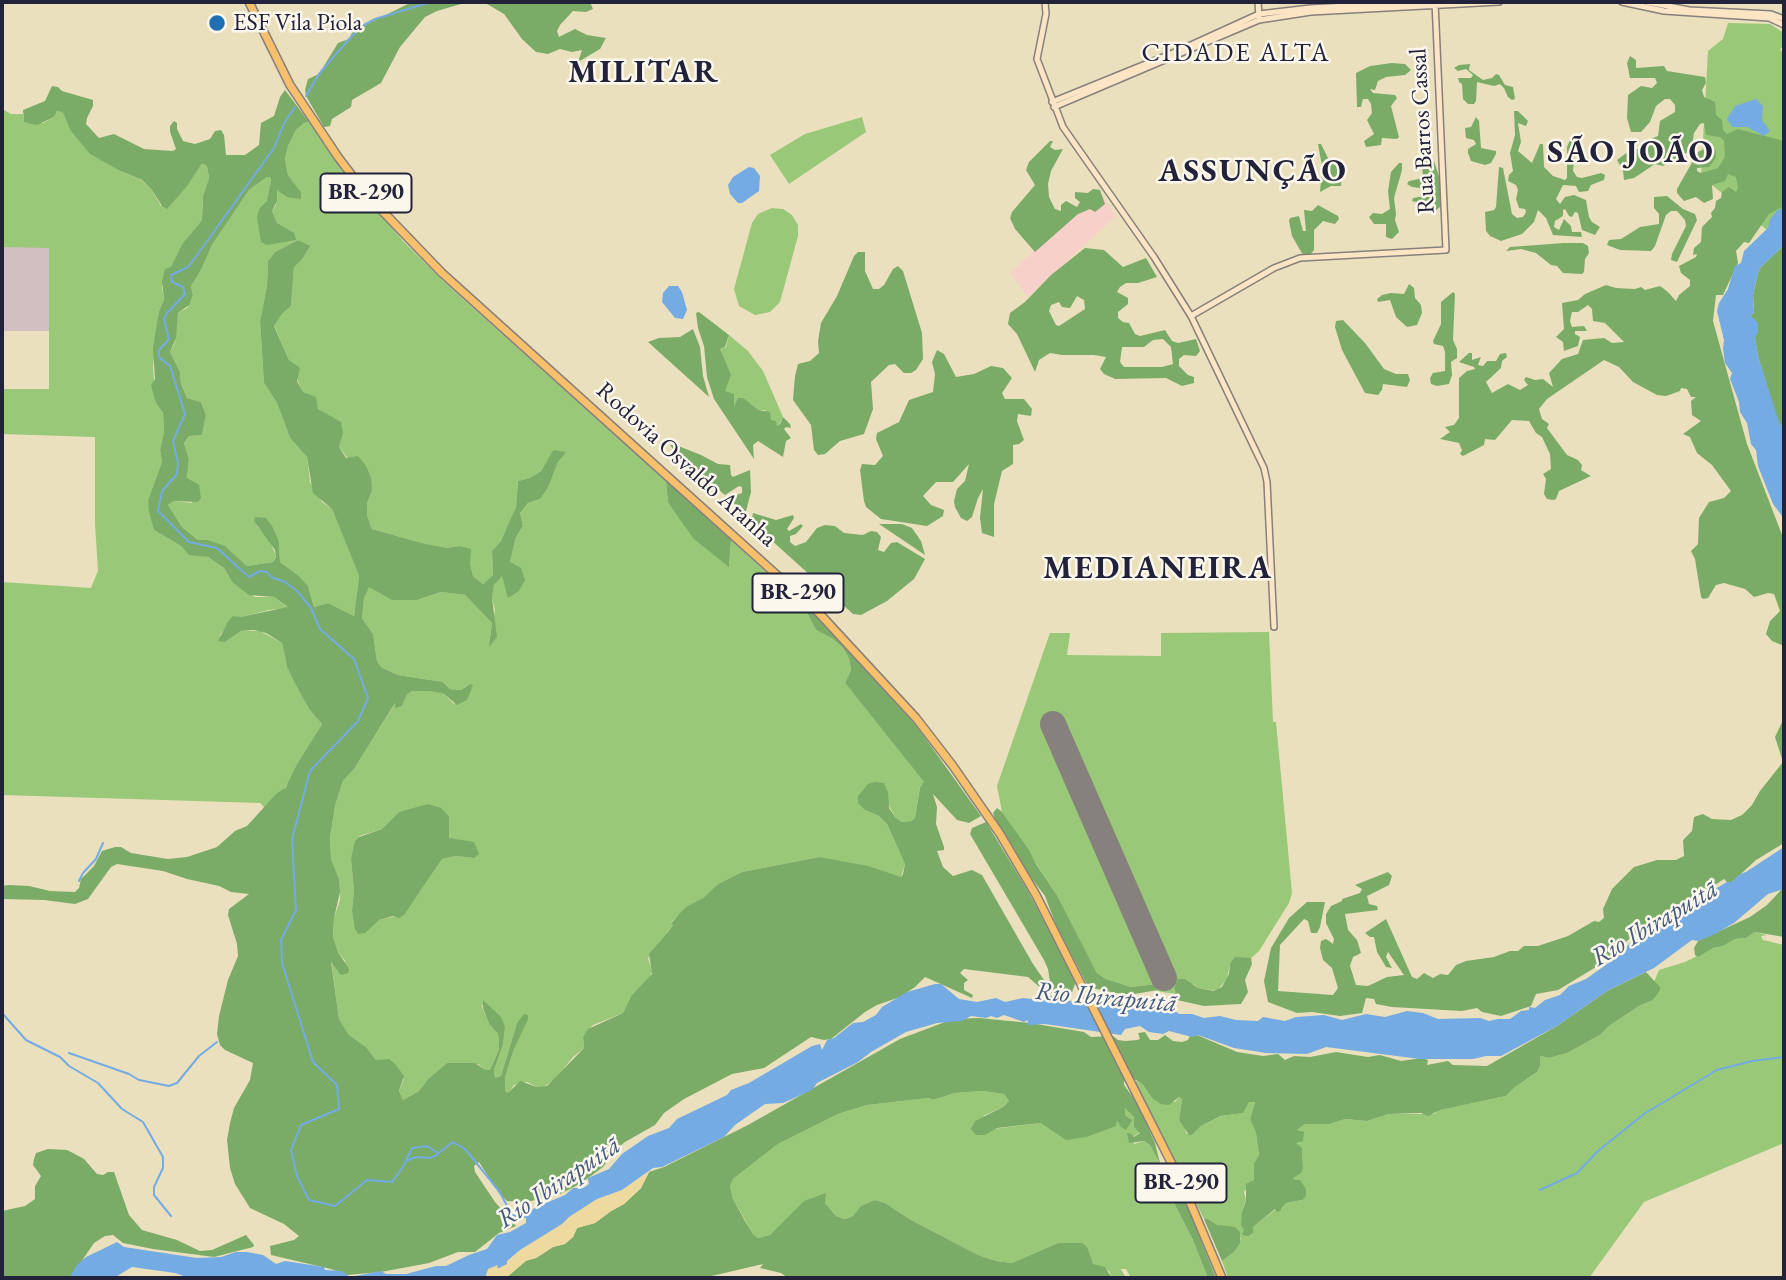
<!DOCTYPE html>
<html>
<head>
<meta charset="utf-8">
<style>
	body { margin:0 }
	#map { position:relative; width:1786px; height:1280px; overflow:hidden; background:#ebe0bd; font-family:"EB Garamond",serif }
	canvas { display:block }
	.frame { position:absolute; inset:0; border:4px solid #22223b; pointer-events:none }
</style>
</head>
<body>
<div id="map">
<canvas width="1786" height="1280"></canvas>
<div class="frame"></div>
</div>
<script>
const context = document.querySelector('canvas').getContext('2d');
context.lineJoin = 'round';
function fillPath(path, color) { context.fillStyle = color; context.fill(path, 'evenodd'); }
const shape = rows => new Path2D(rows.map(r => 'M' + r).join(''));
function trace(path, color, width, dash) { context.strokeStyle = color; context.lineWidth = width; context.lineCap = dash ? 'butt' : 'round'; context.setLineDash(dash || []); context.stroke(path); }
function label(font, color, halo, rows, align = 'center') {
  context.font = font + ' "EB Garamond",serif'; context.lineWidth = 5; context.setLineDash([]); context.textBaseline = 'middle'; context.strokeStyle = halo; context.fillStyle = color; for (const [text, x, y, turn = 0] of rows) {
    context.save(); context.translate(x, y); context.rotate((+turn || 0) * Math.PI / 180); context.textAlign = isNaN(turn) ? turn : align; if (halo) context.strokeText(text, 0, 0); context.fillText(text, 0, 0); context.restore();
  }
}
fillPath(shape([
	[1098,188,1116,216,1028,297,1010,273]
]), '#f7d1c9');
fillPath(shape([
	[2,247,49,247,49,331,2,331]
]), '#d2bfc1');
fillPath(shape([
	[1728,23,1770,24,1784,33,1784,44,1780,50,1784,53,1784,209,1767,230,1701,176,1708,51,1723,39],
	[2,109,11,114,23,114,24,122,43,123,54,117,57,111,63,113,70,130,91,154,118,170,141,180,152,190,161,206,188,185,202,162,207,166,209,178,203,196,202,220,182,244,162,287,164,299,159,311,153,367,156,403,163,413,164,432,160,450,162,462,148,500,154,530,181,546,189,554,208,557,224,568,232,582,255,597,274,597,289,608,269,610,229,620,227,626,220,635,225,642,241,631,260,631,282,643,287,667,294,682,309,709,322,724,297,764,290,782,265,808,260,803,2,795,2,582,91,588,98,571,95,524,95,437,2,434,2,389,49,389,49,248,2,247],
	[862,117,866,132,789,184,770,155,805,134],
	[309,122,372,204,403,241,444,282,666,481,668,502,729,566,731,540,804,607,816,630,833,639,843,648,849,658,851,670,845,683,925,783,920,786,915,818,911,821,902,822,895,817,888,804,887,788,865,810,879,816,887,824,905,864,901,877,819,857,742,872,718,884,703,898,687,906,671,923,673,925,669,931,648,958,652,971,650,977,631,996,623,1013,593,1025,583,1037,584,1048,573,1057,555,1079,544,1087,537,1087,527,1082,514,1085,508,1094,505,1091,505,1077,514,1049,517,1023,501,1076,495,1078,494,1070,503,1045,505,1027,481,1004,489,1024,498,1034,499,1041,499,1049,490,1070,484,1069,478,1064,447,1063,428,1079,419,1091,403,1100,399,1091,404,1079,376,1060,366,1047,349,1035,339,1019,331,960,346,962,338,952,333,937,334,918,340,900,339,879,331,860,330,838,335,806,343,781,354,769,396,702,402,706,407,695,412,691,431,691,444,694,454,704,470,684,461,690,450,689,443,682,398,675,381,667,377,661,373,634,362,618,364,598,369,586,417,600,441,592,465,595,492,623,489,645,495,610,492,598,494,585,502,575,509,598,510,562,516,537,523,526,520,513,528,503,540,499,548,488,558,462,553,450,541,471,530,478,518,481,516,507,512,518,501,541,492,551,493,575,483,584,473,576,470,563,459,546,447,548,422,543,372,529,367,517,367,503,372,491,339,447,343,434,318,409,315,397,303,393,274,325,282,314,291,306,294,266,303,258,309,247,298,240,275,252,268,261,267,286,260,321,264,383,277,403,290,438,307,457,310,482,322,502,332,509,359,576,354,616,328,603,314,607,308,586,299,576,280,562,279,542,256,525,269,539,276,556,273,562,247,566,228,549,208,540,198,540,182,527,168,505,174,501,192,503,187,478,189,459,184,443,189,436,202,435,206,415,201,402,187,398,181,384,180,372,170,352,175,342,178,313,187,308,193,295,191,286,201,270,212,245,249,190,267,177,270,177,271,181,261,242,291,231,283,229,277,223,272,211,276,205,277,190,301,192,288,175,285,159,288,146,296,130,304,123],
	[411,810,449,818,449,838,473,858,455,856,442,859,405,914,379,920,352,910,354,891,351,859,359,836,382,829,399,812],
	[772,208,783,209,792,215,798,225,798,236,780,302,770,312,755,315,739,306,734,289,752,223,758,214],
	[729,335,748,351,763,371,783,417,778,426,771,420,765,410,759,410,750,403,733,407,724,391,726,385,720,349,726,347],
	[1269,632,1273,722,1276,722,1292,893,1289,903,1259,951,1251,958,1230,964,1227,979,1217,991,1198,988,1193,984,1176,984,1174,988,1175,994,1156,991,1158,989,1156,984,1131,987,1106,979,1097,973,1057,895,1002,812,997,786,1050,633,1070,633,1067,655,1161,656,1161,633],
	[1755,932,1767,935,1761,936,1763,940,1784,945,1784,1143,1644,1202,1589,1278,1228,1278,1222,1261,1234,1252,1241,1238,1208,1219,1204,1219,1133,1079,1143,1085,1152,1098,1175,1102,1179,1097,1182,1099,1179,1120,1185,1127,1186,1133,1192,1135,1201,1126,1222,1116,1242,1113,1249,1102,1255,1102,1250,1119,1256,1133,1259,1155,1254,1163,1254,1180,1244,1192,1246,1200,1242,1212,1253,1230,1253,1227,1276,1209,1282,1209,1286,1203,1302,1200,1293,1177,1303,1168,1302,1149,1296,1143,1297,1130,1306,1123,1330,1124,1345,1119,1367,1121,1389,1114,1434,1114,1439,1110,1506,1096,1515,1087,1537,1072,1540,1066,1540,1056,1549,1058,1567,1053,1600,1035,1609,1026,1639,1006,1653,1000,1659,987,1654,982,1659,970,1685,962,1713,948,1723,946,1735,939,1746,938],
	[982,1091,1004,1094,1009,1101,1003,1107,983,1116,993,1129,1041,1123,1131,1119,1125,1115,1124,1108,1127,1109,1134,1117,1134,1127,1140,1132,1133,1137,1134,1144,1144,1141,1150,1145,1168,1176,1167,1182,1175,1205,1192,1238,1208,1278,1131,1278,1126,1269,1121,1269,1126,1278,1112,1278,1109,1271,1093,1264,1081,1243,1058,1243,1012,1263,996,1261,978,1255,911,1220,885,1203,875,1200,862,1206,853,1216,845,1219,836,1216,825,1203,779,1227,770,1235,758,1238,753,1234,733,1199,730,1186,733,1179,778,1144,838,1114,867,1105,929,1098,933,1100,955,1093]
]), '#98c878');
fillPath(shape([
	[412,2,590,2,593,9,586,12,573,11,560,25,557,31,559,37,575,29,587,35,606,38,600,49,578,62,582,50,572,52,560,49,548,54,536,52,522,39,504,14,487,4,461,4,437,11,425,17,400,47,381,83,352,100,351,107,332,119,330,126,324,127,306,96,305,90,308,79,319,74,338,43,349,39,353,31],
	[1630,56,1636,60,1636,68,1664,66,1667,71,1705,77,1706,83,1702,90,1704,97,1715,102,1716,115,1722,120,1723,130,1727,134,1738,129,1784,141,1784,206,1769,214,1749,243,1744,242,1736,251,1738,263,1723,295,1716,295,1713,321,1747,444,1784,540,1784,646,1772,641,1766,634,1770,621,1780,611,1774,594,1768,593,1754,597,1745,589,1724,583,1716,585,1708,598,1703,599,1701,597,1695,559,1691,551,1698,544,1699,518,1709,502,1724,498,1731,491,1712,465,1697,453,1690,437,1683,434,1701,421,1692,415,1691,401,1696,397,1691,397,1687,389,1681,388,1680,391,1666,396,1657,395,1633,382,1619,367,1604,360,1547,399,1539,409,1542,419,1549,424,1547,428,1567,455,1578,460,1582,465,1581,470,1591,476,1559,491,1556,499,1553,500,1547,499,1544,494,1546,479,1543,474,1551,469,1550,454,1542,437,1536,433,1529,421,1512,420,1495,440,1485,439,1484,445,1463,456,1460,454,1462,450,1459,443,1440,439,1450,432,1445,427,1454,425,1459,418,1459,378,1467,371,1475,369,1474,367,1459,362,1469,353,1472,353,1472,360,1481,357,1478,365,1483,366,1487,361,1496,361,1500,354,1506,353,1507,357,1502,361,1501,368,1486,382,1492,393,1508,384,1520,390,1528,385,1524,380,1526,377,1535,380,1543,379,1553,387,1549,373,1562,359,1578,354,1583,340,1604,338,1612,343,1624,342,1605,323,1593,321,1592,309,1588,305,1578,312,1572,312,1570,321,1572,327,1584,326,1587,331,1575,331,1575,334,1580,337,1578,346,1564,351,1563,342,1556,337,1564,329,1562,303,1578,300,1585,294,1606,285,1616,288,1635,289,1641,287,1645,290,1660,286,1668,292,1676,301,1679,295,1690,286,1690,280,1681,273,1679,266,1696,257,1697,254,1693,255,1694,248,1701,242,1702,227,1712,217,1711,213,1715,208,1716,201,1721,198,1722,192,1729,187,1736,192,1738,188,1736,177,1728,174,1725,181,1712,185,1713,199,1704,203,1696,197,1684,201,1677,193,1677,189,1698,152,1711,145,1716,151,1716,158,1709,167,1697,168,1697,171,1701,173,1718,168,1725,157,1724,141,1720,137,1706,135,1704,123,1700,124,1694,133,1692,148,1688,152,1663,166,1655,164,1634,178,1624,180,1623,171,1617,160,1629,151,1642,148,1646,141,1658,136,1660,121,1675,112,1675,105,1670,99,1665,99,1656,106,1650,122,1641,132,1631,132,1627,118,1628,95,1641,86,1652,88,1657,83,1655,78,1630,78,1627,63],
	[1392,63,1405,64,1411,70,1405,75,1386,77,1378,81,1375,90,1370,89,1373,93,1395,95,1397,98,1391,106,1399,137,1397,139,1382,138,1381,145,1366,147,1364,141,1374,134,1367,120,1372,113,1371,104,1368,99,1363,99,1361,107,1357,107,1356,73,1370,66],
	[1470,64,1469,70,1483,80,1492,78,1496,74,1499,75,1505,85,1513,87,1515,99,1512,100,1508,97,1504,88,1500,84,1494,86,1477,82,1476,101,1474,104,1468,104,1463,99,1462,84,1459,82,1458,78,1471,78,1473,75,1466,69,1458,71,1454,68,1459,65],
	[52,86,58,87,62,91,93,100,93,106,87,118,86,124,99,138,114,134,144,149,173,151,176,149,170,132,170,126,174,121,177,123,177,129,183,141,195,144,210,139,215,131,221,130,224,135,226,155,245,155,259,145,261,123,274,116,280,97,285,90,309,122,304,123,296,130,288,146,285,159,288,175,301,192,301,199,287,197,277,190,277,201,272,211,277,223,294,233,296,240,267,245,261,242,257,217,259,209,267,201,271,181,270,177,267,177,249,190,212,245,201,270,191,286,193,295,189,305,178,313,176,338,170,352,180,372,181,384,187,398,201,402,206,415,202,435,189,436,184,443,189,459,187,478,199,485,201,498,198,502,174,501,168,505,182,527,198,540,208,540,225,546,247,566,273,562,276,557,275,550,254,521,255,517,266,518,272,526,279,542,280,562,299,576,308,586,314,607,328,603,354,616,359,576,332,509,313,493,307,457,290,438,277,403,264,383,260,321,267,286,268,261,275,252,298,240,310,246,303,258,294,267,291,306,282,314,274,326,289,360,300,368,297,381,303,392,316,397,318,409,341,422,343,434,339,447,346,458,358,456,366,466,371,478,372,491,367,503,367,516,372,529,422,543,447,548,459,546,471,549,470,563,473,576,483,584,493,575,492,551,501,541,516,507,518,481,530,478,541,471,553,450,566,452,558,462,548,488,540,499,528,503,520,513,523,526,516,537,510,562,521,568,525,580,519,591,508,598,502,576,494,585,492,598,497,637,489,647,492,623,465,595,441,592,417,600,392,600,369,587,364,598,362,618,373,634,377,661,381,667,398,675,443,682,450,689,461,690,470,684,473,685,467,700,457,705,444,694,430,691,412,691,407,695,402,706,395,708,395,703,354,769,343,781,335,806,330,838,331,859,339,879,340,892,334,918,333,937,338,952,349,969,348,973,341,975,331,962,339,1019,349,1035,366,1047,376,1060,389,1059,395,1064,404,1076,399,1091,403,1100,419,1091,428,1079,447,1063,475,1063,484,1069,490,1070,499,1049,499,1041,498,1034,489,1024,483,1008,483,1000,501,1017,505,1027,503,1045,494,1070,495,1078,501,1076,517,1023,524,1014,528,1015,528,1019,514,1049,505,1077,505,1091,508,1093,520,1081,537,1087,547,1086,584,1048,583,1037,588,1029,623,1013,631,996,652,974,649,954,669,931,673,925,671,924,679,914,687,906,703,898,718,884,742,872,819,857,868,866,901,877,903,874,905,864,887,824,879,816,865,810,858,803,858,796,868,784,875,782,884,783,888,792,889,808,895,817,902,822,911,821,915,818,920,787,924,782,845,683,851,670,849,658,843,648,833,639,816,630,804,607,810,610,869,671,918,728,981,816,969,823,957,820,933,794,937,807,936,824,944,847,944,850,937,851,943,867,953,876,972,870,982,875,1033,964,1044,980,1050,982,1048,969,1044,960,970,834,972,828,986,822,1028,891,1075,980,1075,984,1071,995,1054,995,1048,990,1042,989,1028,977,964,969,960,973,968,980,964,983,964,990,973,995,972,998,925,977,915,987,900,997,877,1005,865,1012,831,1039,824,1040,811,1037,764,1068,732,1074,684,1099,664,1113,655,1125,625,1142,615,1150,603,1167,580,1184,560,1194,527,1202,507,1201,498,1192,479,1162,474,1166,475,1172,495,1202,516,1226,499,1233,475,1252,458,1252,429,1263,381,1272,347,1275,331,1269,271,1255,270,1246,294,1240,299,1236,284,1224,250,1208,235,1184,230,1168,227,1140,230,1123,234,1108,250,1080,253,1063,225,1050,220,1045,217,1034,219,1016,228,980,238,956,237,944,228,915,229,909,249,894,231,892,219,886,187,879,163,871,117,864,111,867,88,899,75,904,44,900,2,899,2,886,9,885,29,886,50,891,75,892,79,888,81,879,94,866,102,851,115,847,121,847,131,853,168,859,187,857,217,847,235,831,247,826,276,794,286,787,297,764,322,724,309,709,294,682,287,667,282,643,266,633,254,630,241,631,225,642,218,641,229,620,233,616,240,617,288,607,274,597,249,595,232,582,224,568,208,557,189,555,181,546,154,530,149,512,148,500,162,462,160,450,164,432,163,413,156,403,151,385,155,379,153,348,159,311,164,299,162,281,165,269,171,267,182,244,202,220,203,196,209,178,207,166,202,163,188,185,167,209,162,206,152,190,142,180,118,170,90,154,70,130,63,113,57,111,54,117,37,125,24,122,23,110,45,101],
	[1514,111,1518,111,1528,121,1526,126,1518,123,1521,142,1518,151,1532,163,1540,144,1543,144,1544,167,1553,176,1565,180,1567,178,1567,147,1570,140,1573,144,1572,149,1575,152,1573,171,1577,177,1582,178,1601,173,1605,175,1604,180,1591,185,1588,191,1579,192,1576,186,1563,185,1556,199,1560,204,1565,197,1574,195,1586,200,1589,217,1592,222,1600,227,1595,235,1582,230,1578,213,1575,212,1572,217,1569,216,1565,209,1563,210,1563,216,1555,221,1554,227,1559,230,1564,219,1571,226,1572,232,1581,232,1582,237,1553,235,1546,218,1538,210,1534,222,1522,234,1501,241,1490,236,1486,231,1485,212,1494,210,1496,207,1499,167,1503,168,1512,214,1517,218,1523,217,1526,212,1525,209,1519,208,1516,199,1518,190,1516,185,1508,181,1509,175,1513,171,1510,153,1515,135],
	[1476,117,1479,121,1481,148,1496,151,1496,154,1491,163,1485,165,1471,161,1468,153,1468,149,1476,144,1474,140,1466,138,1465,128,1471,127],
	[1050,141,1053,141,1050,147,1055,150,1063,149,1051,171,1048,184,1049,197,1055,209,1061,211,1061,205,1066,201,1077,207,1080,202,1075,198,1075,192,1088,193,1093,189,1100,190,1105,204,1095,212,1090,209,1078,214,1035,252,1015,229,1010,218,1012,212,1035,185,1026,170,1029,162],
	[1318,144,1321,144,1328,158,1342,172,1341,186,1331,186,1320,192,1322,166],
	[1428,160,1434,161,1441,183,1440,207,1435,211,1428,205,1412,201,1413,198,1425,196,1428,189,1412,187,1407,184,1409,181,1423,178,1422,163],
	[1399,163,1402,163,1402,170,1394,198,1396,214,1395,220,1399,232,1392,239,1386,237,1386,224,1374,224,1369,217,1373,213,1382,214,1390,209,1388,191,1391,172],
	[1667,196,1683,209,1695,214,1697,220,1677,262,1671,260,1672,254,1686,226,1685,220,1677,211,1671,211,1666,215,1655,246,1651,251,1620,250,1607,245,1609,240,1621,239,1640,227,1659,224,1659,214,1654,208,1654,197],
	[1318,205,1338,216,1339,219,1335,224,1323,221,1314,230,1314,250,1310,255,1303,255,1292,236,1289,221,1290,218,1299,216,1303,231,1306,231,1304,210,1312,211],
	[1564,243,1583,243,1588,246,1589,253,1585,259,1584,272,1582,274,1563,273,1557,266,1551,265,1536,253,1521,249,1506,251,1510,247],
	[1784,245,1784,432,1776,416,1758,356,1751,316,1754,312,1753,295,1758,273,1761,267],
	[1085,248,1104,250,1123,267,1146,258,1157,277,1138,283,1126,283,1120,287,1117,292,1128,298,1128,304,1118,312,1118,318,1123,322,1129,323,1135,334,1140,336,1165,330,1172,341,1178,343,1196,339,1200,351,1196,356,1184,355,1179,359,1179,366,1188,375,1194,377,1194,383,1182,386,1166,378,1115,379,1104,374,1100,369,1106,357,1094,355,1062,355,1050,353,1039,360,1035,372,1017,334,1008,324,1010,313,1025,302,1051,275],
	[1077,296,1084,300,1085,309,1059,326,1056,325,1049,311,1051,305,1059,302,1062,307,1070,308],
	[1163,339,1171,347,1173,364,1162,367,1124,367,1120,362,1122,347,1144,347,1153,340],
	[858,252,865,252,865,271,873,289,879,289,884,285,893,269,898,266,903,271,922,333,923,359,916,370,911,373,904,373,895,364,889,365,871,382,873,409,864,434,840,441,825,454,818,455,814,450,811,425,793,400,795,376,798,364,810,361,819,353,818,341,821,323,837,296,854,256],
	[1409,284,1414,288,1415,298,1421,305,1422,313,1417,325,1407,327,1396,317,1390,300,1378,302,1377,299,1382,295,1391,293,1404,294],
	[1453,292,1455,294,1453,340,1457,349,1457,358,1451,362,1452,375,1449,384,1437,386,1431,384,1430,378,1433,373,1445,371,1445,352,1443,346,1434,344,1433,341,1441,324,1441,302],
	[699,312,729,335,725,347,720,349,731,375,725,391,734,394,734,407,738,398,743,398,759,410,770,412,771,420,776,421,777,426,780,424,783,417,790,424,791,428,786,427,784,429,791,438,786,441,783,457,758,441,753,445,754,459,714,399,707,377,704,346,698,328,696,313],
	[1343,320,1365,343,1384,369,1396,374,1408,374,1410,380,1407,387,1383,384,1382,390,1378,395,1365,393,1342,350,1335,327,1336,321],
	[693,329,700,347,703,376,709,397,648,342,659,338,680,337],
	[937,350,944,354,956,377,974,374,991,366,1003,368,1012,378,1002,393,1005,399,1024,399,1032,409,1031,416,1018,414,1017,421,1024,440,1019,444,1013,445,1013,464,1002,471,994,504,994,537,982,533,980,518,983,489,978,498,972,517,967,521,961,518,955,507,954,501,957,489,965,481,969,464,953,482,936,482,923,496,931,505,944,510,943,516,927,526,881,519,866,507,864,501,860,470,862,464,875,465,883,456,876,439,877,433,899,422,909,400,933,392,935,374,932,362],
	[670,445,676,445,701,455,718,464,730,465,731,475,733,477,750,470,751,492,746,511,744,513,730,500,730,497,742,493,742,487,739,486,725,495,678,456],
	[666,481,731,540,729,567,694,539,681,521,668,502],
	[753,513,776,520,793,515,794,518,787,529,789,531,801,524,803,526,796,534,790,536,790,542,795,546,806,542,817,528,825,525,835,526,844,533,863,535,871,531,877,532,881,537,878,550,884,552,891,543,897,542,925,559,914,579,887,601,861,615,853,614,759,529,752,519],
	[879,524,902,524,912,528,921,541,925,555],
	[1784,718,1784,843,1756,860,1732,882,1727,882,1724,879,1695,898,1695,904,1676,914,1676,917,1668,923,1663,923,1662,919,1644,927,1616,950,1612,957,1596,967,1558,990,1536,994,1531,1006,1501,1016,1482,1012,1477,1008,1462,1011,1392,1007,1376,1004,1374,999,1366,998,1362,1013,1340,1016,1312,1012,1297,1013,1268,1002,1264,981,1271,948,1289,918,1307,902,1325,902,1320,927,1317,933,1311,933,1308,921,1304,919,1280,945,1278,991,1333,995,1338,988,1332,968,1323,960,1320,948,1321,941,1326,939,1333,944,1334,939,1326,923,1326,914,1331,906,1342,901,1342,899,1360,893,1362,889,1355,885,1388,872,1392,876,1389,885,1367,896,1369,904,1377,906,1378,910,1345,914,1348,930,1357,940,1361,953,1353,957,1350,966,1356,985,1368,986,1387,977,1404,975,1388,952,1386,957,1392,968,1386,967,1377,952,1374,937,1370,937,1365,933,1386,919,1412,977,1417,979,1424,973,1433,978,1440,974,1448,975,1456,965,1466,961,1494,957,1510,951,1518,951,1524,946,1538,946,1568,936,1594,921,1599,922,1604,918,1603,909,1612,889,1634,867,1657,860,1676,860,1684,856,1683,840,1692,831,1694,817,1703,814,1712,819,1731,820,1742,815,1752,805,1760,791,1783,762,1775,737],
	[428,804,441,808,449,817,449,838,474,842,479,854,474,858,455,856,442,859,405,914,399,918,393,916,379,920,365,933,358,934,355,929,352,910,354,891,351,859,355,841,359,837,382,829,399,812],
	[997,808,1002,812,1029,850,1036,864,1057,895,1097,973,1106,979,1131,987,1156,984,1158,990,1134,994,1121,994,1092,988,1087,984,1056,925,1045,896,1023,867,1015,850,995,819,993,813],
	[1782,889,1784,889,1784,937,1755,932,1746,938,1735,939,1723,946,1713,948,1698,957,1695,955,1694,948,1698,941,1750,917,1767,905],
	[1235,957,1251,958,1252,964,1245,980,1248,992,1241,1004,1204,1006,1177,1000,1174,988,1178,979,1185,979,1198,988,1214,991,1222,987,1229,974,1230,964],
	[1646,972,1660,987,1660,990,1653,1000,1639,1006,1609,1026,1600,1035,1567,1053,1549,1058,1540,1056,1540,1066,1537,1072,1515,1087,1506,1096,1440,1110,1428,1116,1421,1113,1389,1114,1367,1121,1345,1119,1330,1124,1305,1124,1297,1130,1304,1132,1303,1141,1296,1143,1302,1148,1303,1168,1301,1173,1293,1178,1295,1180,1300,1180,1306,1189,1306,1196,1302,1200,1286,1203,1280,1211,1277,1212,1275,1209,1253,1227,1253,1233,1248,1236,1242,1235,1244,1230,1241,1225,1242,1212,1246,1201,1246,1184,1254,1180,1254,1163,1259,1155,1256,1133,1250,1119,1255,1102,1249,1102,1243,1113,1221,1116,1201,1126,1192,1135,1189,1135,1179,1120,1182,1099,1179,1097,1169,1105,1161,1104,1152,1098,1143,1085,1136,1080,1128,1078,1124,1081,1124,1085,1137,1103,1155,1143,1160,1163,1150,1145,1144,1141,1129,1143,1127,1133,1130,1133,1134,1137,1140,1133,1134,1127,1134,1117,1125,1108,1125,1115,1132,1120,1126,1130,1121,1127,1117,1120,1116,1126,1086,1137,1066,1140,1041,1123,997,1128,985,1135,976,1135,971,1129,975,1121,1003,1107,1009,1101,1004,1094,982,1091,955,1093,933,1100,929,1098,867,1105,838,1114,778,1144,733,1179,730,1186,733,1199,745,1221,753,1234,758,1238,770,1235,804,1201,826,1193,825,1203,836,1216,845,1219,853,1216,861,1206,875,1200,885,1203,911,1220,978,1255,996,1261,1012,1263,1058,1243,1082,1243,1087,1247,1093,1264,1105,1267,1112,1278,788,1278,781,1273,760,1268,763,1264,703,1278,506,1278,526,1260,536,1258,553,1247,565,1244,573,1237,577,1228,595,1223,611,1211,624,1204,641,1188,649,1172,664,1167,748,1125,900,1039,953,1019,979,1018,1030,1023,1084,1032,1091,1037,1113,1036,1118,1040,1125,1041,1137,1040,1140,1039,1138,1033,1145,1032,1150,1040,1158,1040,1165,1035,1173,1041,1182,1042,1188,1040,1190,1036,1197,1035,1237,1052,1263,1056,1278,1054,1285,1060,1294,1056,1310,1057,1336,1052,1368,1057,1380,1055,1401,1061,1422,1058,1428,1060,1427,1065,1448,1061,1453,1065,1487,1066,1557,1026,1607,991],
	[48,1149,67,1150,73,1153,84,1159,97,1174,103,1175,108,1172,114,1172,129,1215,142,1230,177,1240,200,1251,212,1250,246,1235,254,1245,253,1247,214,1257,153,1249,123,1243,113,1235,105,1236,94,1243,70,1278,2,1278,2,1211,25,1206,35,1199,35,1186,41,1176,33,1165,34,1159,36,1153],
	[1168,1176,1173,1179,1183,1196,1216,1278,1208,1278,1192,1238,1175,1205,1167,1182],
	[1204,1219,1208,1219,1218,1225,1235,1227,1240,1232,1240,1243,1234,1252,1222,1261]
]), '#7aac68');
fillPath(shape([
	[649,1172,641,1188,624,1204,611,1211,595,1223,577,1228,573,1237,564,1244,553,1247,536,1258,526,1261,506,1278,485,1278,488,1269,507,1261,541,1235,562,1224,569,1217,597,1199,622,1190]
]), '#eeda9e');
fillPath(shape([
	[1756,99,1763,106,1762,120,1770,131,1764,136,1747,127,1732,127,1727,119,1735,106],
	[749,167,754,168,760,176,759,191,742,203,738,203,730,194,728,185,733,177],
	[1784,207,1784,245,1761,267,1758,273,1753,295,1754,312,1751,316,1758,323,1758,333,1755,337,1758,356,1777,416,1784,432,1784,525,1782,523,1782,516,1773,504,1758,466,1756,450,1751,444,1747,423,1740,412,1739,402,1730,379,1732,373,1725,363,1723,349,1724,340,1717,311,1719,303,1728,289,1735,266,1741,263,1744,251,1768,228,1770,219,1777,211],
	[669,286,678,286,682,292,687,310,683,319,675,318,662,302,663,293],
	[1784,847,1784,889,1768,894,1734,923,1713,935,1698,941,1692,940,1654,968,1607,991,1557,1026,1501,1056,1486,1056,1473,1059,1420,1059,1326,1047,1307,1054,1266,1053,1234,1048,1198,1035,1192,1037,1169,1031,1163,1034,1149,1032,1140,1026,1125,1029,1121,1035,1045,1024,1027,1025,1028,1020,1024,1022,1004,1015,997,1018,991,1016,986,1018,971,1016,962,1021,937,1023,906,1032,871,1052,858,1062,817,1083,812,1090,783,1103,765,1104,735,1125,724,1137,662,1167,653,1168,622,1190,597,1199,569,1217,562,1224,520,1250,507,1261,507,1264,499,1268,497,1268,498,1265,488,1269,485,1278,189,1278,175,1273,132,1267,114,1278,69,1278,77,1265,86,1257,117,1242,124,1247,197,1258,221,1257,236,1252,247,1252,263,1255,276,1264,285,1261,324,1267,325,1270,342,1271,350,1277,381,1271,386,1274,406,1274,436,1266,446,1266,469,1255,487,1249,497,1235,510,1232,526,1223,526,1218,517,1218,519,1214,528,1215,534,1208,565,1195,573,1188,583,1188,589,1184,588,1178,609,1169,622,1154,648,1136,669,1128,677,1119,727,1095,731,1090,749,1083,812,1046,820,1044,822,1050,827,1040,834,1038,853,1023,863,1022,876,1015,882,1007,907,992,935,984,941,984,959,999,977,1002,996,998,1005,1002,1023,998,1040,1000,1048,995,1065,1001,1087,1000,1099,1004,1149,1010,1164,1009,1174,1010,1179,1014,1192,1014,1204,1018,1220,1016,1236,1020,1258,1021,1263,1017,1285,1021,1296,1017,1324,1015,1342,1020,1366,1014,1385,1017,1407,1011,1423,1013,1438,1019,1480,1018,1489,1021,1498,1019,1510,1019,1521,1011,1529,1010,1529,1007,1535,1008,1545,1000,1560,995,1569,986,1586,979,1617,957,1631,942,1668,923,1676,917,1675,914,1695,904,1698,899,1727,882,1732,882,1740,874,1746,872]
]), '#74abe3');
trace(shape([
	[306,96,319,74,349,39,364,25,375,19,431,2],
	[295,107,284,123,274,148,205,244,188,267,171,275,172,282,183,287,185,294,167,313,164,319,169,339,159,350,159,357,170,366,185,414,173,441,178,463,177,474,162,491,158,511,189,542,217,548,249,577,260,571,267,572,271,577,285,582,297,591,311,608,320,629,354,659,368,698,358,721,310,771,292,839,296,910,281,940,282,963,313,1062,337,1085,339,1109,301,1125,291,1150,297,1176,309,1200,335,1206,367,1180,392,1182,403,1167,412,1148,427,1146,438,1153],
	[79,881,83,873,96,859,103,843],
	[2,1013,26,1040,60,1057,69,1066,98,1083,122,1109,143,1122,163,1157,163,1168,154,1187,154,1195,171,1216],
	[69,1053,129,1074,139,1080,169,1086,177,1083,199,1056,217,1042],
	[406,1161,416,1157,429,1158,435,1156,453,1142,465,1149,499,1191,512,1215,516,1216],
	[1540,1190,1577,1173,1598,1151,1644,1114,1717,1070,1752,1061,1784,1057]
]), '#74abe3', 2);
trace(shape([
	[1053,724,1164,978]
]), '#86817c', 26);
const secondary = shape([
	[1045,2,1046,14,1037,59,1063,127,1154,257,1191,316,1264,468,1267,482,1274,627],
	[1258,2,1259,17],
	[1622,2,1664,11,1769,18,1784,25],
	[1647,2,1689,10,1771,14,1784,19],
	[1052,102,1180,50,1259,14,1310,8,1421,2],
	[1054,107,1259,20,1311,12,1499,2],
	[1191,316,1274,268,1300,258,1446,250,1435,2]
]);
const highway = shape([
	[249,2,290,85,338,157,367,195,442,273,819,613,916,718,953,766,1000,834,1036,895,1184,1188,1222,1278]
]);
trace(secondary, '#86817c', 8);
trace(highway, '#86817c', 10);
trace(secondary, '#fce5c4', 5);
trace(highway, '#f8bf6c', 7);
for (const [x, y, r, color] of [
	[217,23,9,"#1f6fb2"]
]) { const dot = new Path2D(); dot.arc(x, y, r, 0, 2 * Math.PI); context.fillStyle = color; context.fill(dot); trace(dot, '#fbf7ec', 2.5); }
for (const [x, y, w] of [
	[366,193,91],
	[798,593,91],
	[1181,1183,91]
]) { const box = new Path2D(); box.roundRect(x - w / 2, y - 19.5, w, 39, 5); context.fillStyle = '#fbf7ec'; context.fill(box); trace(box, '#22223b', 2); }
label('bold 23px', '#22223b', null, [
	["BR-290",366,193],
	["BR-290",798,593],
	["BR-290",1181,1183]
]);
label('24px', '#22223b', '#fbf7ec', [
	["ESF Vila Piola",233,23]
], 'left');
label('24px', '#22223b', '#fbf7ec', [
	["Rua Barros Cassal",1423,131,-93],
	["Rodovia Osvaldo Aranha",686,465,42]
]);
context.letterSpacing = '2px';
label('26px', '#22223b', '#fbf7ec', [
	["CIDADE ALTA",1236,54]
]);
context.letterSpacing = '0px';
label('italic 26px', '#43597e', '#fbf7ec', [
	["Rio Ibirapuitã",1655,924,-31],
	["Rio Ibirapuitã",1106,998,5],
	["Rio Ibirapuitã",559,1183,-34]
]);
context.letterSpacing = '2px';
label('bold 32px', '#22223b', '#fbf7ec', [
	["MILITAR",644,73],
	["SÃO JOÃO",1631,153],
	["ASSUNÇÃO",1253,172],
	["MEDIANEIRA",1158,569]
]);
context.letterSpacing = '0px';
</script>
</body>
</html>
